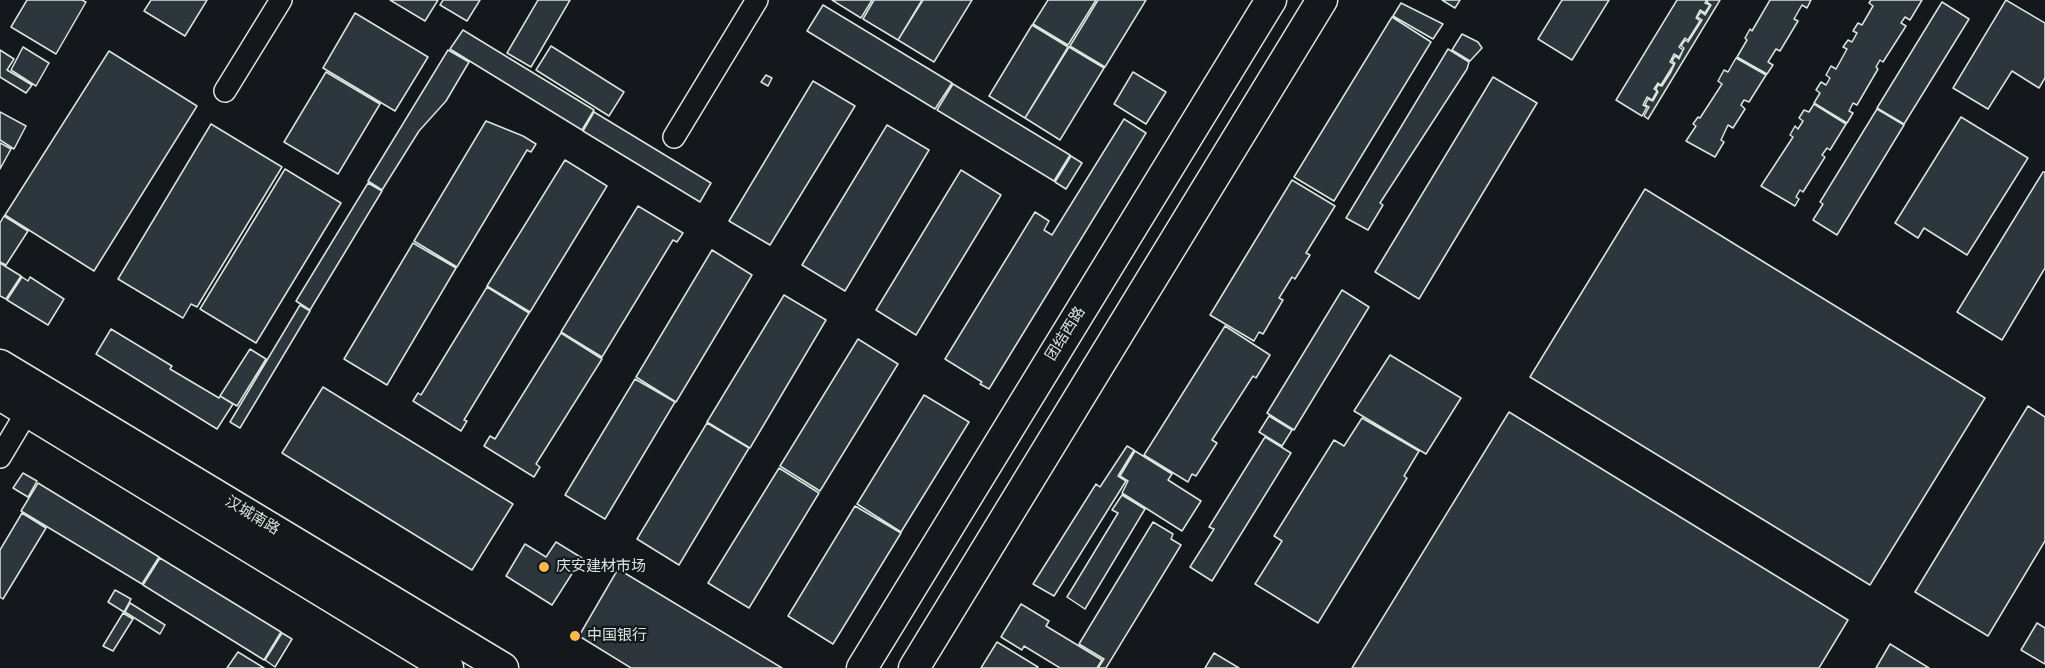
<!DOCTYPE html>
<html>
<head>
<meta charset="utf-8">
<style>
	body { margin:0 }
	canvas { display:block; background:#14181c }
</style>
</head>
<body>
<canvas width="2045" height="668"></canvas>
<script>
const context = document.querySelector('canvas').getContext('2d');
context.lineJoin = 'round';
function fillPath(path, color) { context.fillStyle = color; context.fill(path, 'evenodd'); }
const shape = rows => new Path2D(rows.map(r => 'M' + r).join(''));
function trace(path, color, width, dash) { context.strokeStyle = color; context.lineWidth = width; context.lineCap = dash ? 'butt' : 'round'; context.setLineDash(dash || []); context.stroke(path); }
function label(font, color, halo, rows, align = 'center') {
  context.font = font + ' Roboto,"Noto Sans SC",sans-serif'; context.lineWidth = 4.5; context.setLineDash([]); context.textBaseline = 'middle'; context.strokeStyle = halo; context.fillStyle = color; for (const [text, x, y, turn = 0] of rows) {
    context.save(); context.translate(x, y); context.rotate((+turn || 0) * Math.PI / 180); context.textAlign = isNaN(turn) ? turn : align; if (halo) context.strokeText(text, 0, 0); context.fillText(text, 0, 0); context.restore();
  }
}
const building = shape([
	[27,0,82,0,86,2,56,54,11,27,27,0],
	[151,0,207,0,185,36,144,11,151,0],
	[390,0,438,0,425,21,390,0],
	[443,0,480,0,467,21,440,5,443,0],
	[538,0,570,0,531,67,507,53,538,0],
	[832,0,872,0,861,18,832,0],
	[874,0,922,0,898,40,863,19,874,0],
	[923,0,972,0,934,62,898,40,923,0],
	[1048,0,1096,0,1068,45,1033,24,1048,0],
	[1098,0,1146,0,1105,67,1070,46,1098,0],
	[1442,0,1460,0,1455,8,1442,0],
	[1562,0,1609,0,1572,60,1538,39,1562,0],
	[1677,0,1707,0,1705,3,1710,5,1705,13,1700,10,1696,18,1700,21,1688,40,1685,38,1679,47,1683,50,1679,57,1674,54,1670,62,1674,64,1661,85,1658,83,1654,89,1657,91,1652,100,1647,97,1643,105,1647,107,1642,116,1616,100,1677,0],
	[1708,0,1720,0,1648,119,1644,116,1649,107,1645,105,1648,99,1653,101,1658,92,1656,89,1658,85,1662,86,1671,72,1675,63,1672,61,1675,56,1679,59,1684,48,1681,46,1685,40,1688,42,1702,20,1697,17,1701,12,1705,15,1711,5,1707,2,1708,0],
	[1770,0,1811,0,1807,8,1802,5,1794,19,1798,21,1780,51,1776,49,1768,62,1773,65,1767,74,1737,57,1747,40,1745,38,1750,29,1752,31,1770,0],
	[1871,0,1922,0,1910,20,1905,17,1901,23,1906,26,1883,62,1880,60,1876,67,1878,69,1857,105,1853,103,1849,111,1853,113,1847,123,1814,103,1820,93,1816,90,1821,82,1826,85,1830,78,1826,75,1831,66,1836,69,1847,49,1843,47,1848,40,1852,42,1857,33,1853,31,1858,23,1862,25,1873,6,1869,3,1871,0],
	[2006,0,2045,23,2045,78,2039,88,2012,71,1988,109,1953,88,2006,0],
	[1942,2,1969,19,1904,124,1877,108,1942,2],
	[1401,3,1443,24,1433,39,1393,16,1401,3],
	[823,5,952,83,935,109,807,31,823,5],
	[355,13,428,57,395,111,323,68,355,13],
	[1392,17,1431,42,1334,201,1294,177,1392,17],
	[1032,25,1068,47,1025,118,989,96,1032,25],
	[463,30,594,110,582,130,450,49,463,30],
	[1462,34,1478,42,1482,48,1470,61,1452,50,1462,34],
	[551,46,624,92,609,116,536,70,551,46],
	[23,47,49,63,36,86,11,70,23,47],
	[1069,47,1104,68,1060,140,1025,118,1069,47],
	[1448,49,1469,62,1467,69,1380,203,1383,205,1368,230,1346,218,1448,49],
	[0,50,14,59,7,70,32,85,26,93,0,77,0,50],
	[448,50,469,62,446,101,419,131,382,190,368,181,448,50],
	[109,51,197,106,94,271,5,215,109,51],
	[1736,58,1766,75,1749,102,1744,100,1741,105,1745,109,1733,128,1728,125,1721,140,1724,142,1715,157,1686,141,1696,126,1693,124,1698,117,1700,118,1722,84,1718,81,1724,70,1728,72,1736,58],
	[326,72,380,104,338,174,284,142,326,72],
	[1133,72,1166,92,1146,124,1114,104,1133,72],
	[766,75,772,78,768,86,761,82,766,75],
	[1493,77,1537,103,1419,299,1375,272,1493,77],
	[813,81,855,106,770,245,729,221,813,81],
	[953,84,1070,155,1054,181,937,110,953,84],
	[1814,104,1846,124,1830,150,1827,148,1822,155,1825,157,1803,192,1800,190,1796,197,1799,199,1795,206,1761,186,1793,137,1790,135,1795,126,1798,129,1803,121,1799,118,1804,110,1809,112,1814,104],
	[1877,109,1904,125,1837,235,1813,220,1823,204,1820,202,1877,109],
	[0,112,26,126,14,149,0,140,0,112],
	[594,112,711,183,700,202,583,131,594,112],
	[1961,117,2028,158,1967,255,1924,228,1918,238,1895,223,1961,117],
	[1124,119,1146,133,989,389,980,384,982,382,945,359,1035,212,1049,221,1044,230,1052,235,1124,119],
	[486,121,523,136,536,144,531,152,527,150,457,267,414,241,486,121],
	[211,124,282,167,197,307,191,304,183,318,118,279,211,124],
	[887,125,929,150,845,291,802,265,887,125],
	[0,143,11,149,0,169,0,143],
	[1071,156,1082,163,1066,189,1055,182,1071,156],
	[565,160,607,186,530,312,487,286,565,160],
	[285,169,341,203,256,343,200,309,285,169],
	[961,170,1001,195,916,335,876,310,961,170],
	[2043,172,2045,172,2045,268,2002,340,1957,312,2043,172],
	[1292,180,1335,206,1306,253,1310,255,1295,279,1292,277,1279,298,1283,300,1263,334,1259,332,1254,341,1210,315,1292,180],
	[368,183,382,191,310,310,296,301,368,183],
	[1645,189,1985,398,1870,585,1530,377,1645,189],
	[638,206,683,233,677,242,673,240,602,357,561,332,638,206],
	[4,216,28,231,6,265,0,262,0,223,4,216],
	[413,243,456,268,387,385,344,359,413,243],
	[712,250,752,275,676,402,636,377,712,250],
	[0,263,21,276,6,299,0,296,0,263],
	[22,277,28,281,30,277,64,299,48,325,7,300,22,277],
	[487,287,529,313,464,420,467,421,461,431,413,401,418,393,421,395,487,287],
	[1342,290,1369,307,1294,430,1267,413,1342,290],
	[784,295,826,320,750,448,707,422,784,295],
	[300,305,310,311,240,428,230,422,300,305],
	[1225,326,1270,355,1256,378,1253,376,1212,440,1217,443,1196,476,1192,474,1188,482,1144,455,1225,326],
	[111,329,172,366,170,369,219,398,220,396,233,404,217,429,96,354,111,329],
	[561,333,602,359,536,464,540,467,534,477,484,446,490,436,495,439,561,333],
	[858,339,898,364,820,491,780,466,858,339],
	[250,349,266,359,237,406,220,396,250,349],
	[1390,355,1461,398,1426,454,1354,411,1390,355],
	[635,379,675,402,605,519,565,495,635,379],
	[323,387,513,504,472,570,282,453,323,387],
	[924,395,969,422,901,532,857,504,924,395],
	[2028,406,2045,417,2045,541,1988,636,1915,592,2028,406],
	[1509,412,1848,620,1819,668,1352,668,1509,412],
	[1269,416,1292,430,1282,446,1259,432,1269,416],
	[1362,418,1419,451,1404,476,1407,478,1318,623,1255,584,1282,541,1274,536,1334,440,1344,446,1362,418],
	[707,423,749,448,679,565,637,539,707,423],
	[1265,437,1291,453,1212,581,1190,567,1214,529,1209,527,1265,437],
	[1127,446,1134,450,1118,476,1126,481,1054,596,1033,584,1096,484,1100,487,1127,446],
	[1135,451,1172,474,1168,480,1201,501,1182,531,1122,493,1128,481,1120,476,1135,451],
	[779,468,819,493,749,608,708,583,779,468],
	[23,473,37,481,28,497,13,488,23,473],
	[38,483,159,557,142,584,21,511,38,483],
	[1122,495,1145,509,1085,609,1067,597,1118,513,1112,510,1122,495],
	[855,506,901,533,833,644,788,616,855,506],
	[22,513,46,528,3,599,0,597,0,550,22,513],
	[1153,522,1173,534,1171,539,1181,545,1106,668,1098,668,1104,659,1079,644,1153,522],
	[556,542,582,558,552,605,506,576,525,544,546,557,556,542],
	[160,558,281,632,264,660,143,585,160,558],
	[618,569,782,668,631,668,579,636,618,569],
	[115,590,131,599,124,612,108,602,115,590],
	[130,603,165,625,160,634,125,612,130,603],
	[1021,604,1049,621,1046,626,1102,660,1097,668,1060,668,1024,646,1022,650,1001,637,1021,604],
	[123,613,133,619,113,651,103,646,123,613],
	[2037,623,2045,628,2045,664,2021,650,2037,623],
	[282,633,292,639,275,667,265,660,282,633],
	[997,642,1038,667,1038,668,981,668,997,642],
	[1890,644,1929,668,1876,668,1890,644],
	[238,652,264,668,227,668,238,652],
	[1214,653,1239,668,1205,668,1214,653]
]);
fillPath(building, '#2c363c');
trace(building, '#d8e6dc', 1.5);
const street = shape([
	[225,91,281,0],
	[674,137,757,0],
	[0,457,34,400]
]);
const secondary = shape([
	[0,365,503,668],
	[0,395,448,668],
	[862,668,1271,0],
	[914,668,1322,0]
]);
trace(street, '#d8e6dc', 24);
trace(secondary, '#d8e6dc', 33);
trace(street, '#14181c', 21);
trace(secondary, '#14181c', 30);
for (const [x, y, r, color] of [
	[544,567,6,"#ffb74d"],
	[575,636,6,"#ffb74d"]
]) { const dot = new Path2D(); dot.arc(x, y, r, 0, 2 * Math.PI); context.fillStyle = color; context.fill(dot); trace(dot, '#14181c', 2); }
label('15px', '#d8e6dc', '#14181c', [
	["团结西路",1066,334,-58],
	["汉城南路",252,516,31]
]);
label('15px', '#d8e6dc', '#14181c', [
	["庆安建材市场",556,567],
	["中国银行",587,636]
], 'left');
</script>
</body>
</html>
